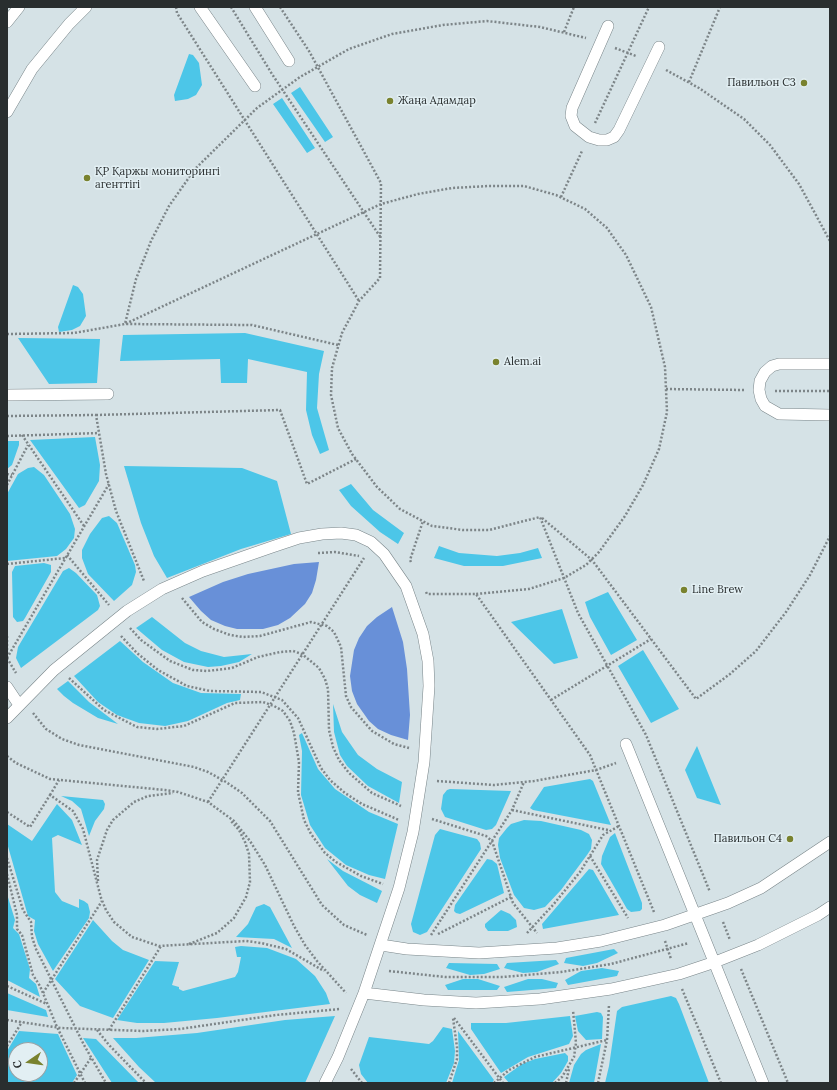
<!DOCTYPE html>
<html>
<head>
<meta charset="utf-8">
<style>
	body { margin:0 }
	#map { position:relative; width:837px; height:1090px; overflow:hidden; background:#d5e2e6; font-family:Lora,serif }
	canvas { display:block }
	.frame { position:absolute; inset:0; border:8px solid #292e2f; pointer-events:none }
	.north { position:absolute; left:8px; top:1042px; width:40px; height:40px; box-sizing:border-box; background:#e2eff3; border:1px solid #98a2a5; border-radius:50%; rotate:257deg; font-size:11px; font-weight:700; line-height:16px; text-align:center; color:#292e2f }
	.north::after { content:''; display:block; margin:auto; width:14px; height:18px; background:#79822e; clip-path:polygon(50% 0,100% 100%,50% 72%,0 100%) }
</style>
</head>
<body>
<div id="map">
<canvas width="837" height="1090"></canvas>
<div class="frame"></div>
<div class="north">С</div>
</div>
<script>
const context = document.querySelector('canvas').getContext('2d');
context.lineJoin = 'round';
function fillPath(path, color) { context.fillStyle = color; context.fill(path, 'evenodd'); }
const shape = rows => new Path2D(rows.map(r => 'M' + r).join(''));
function trace(path, color, width, dash) { context.strokeStyle = color; context.lineWidth = width; context.lineCap = dash ? 'butt' : 'round'; context.setLineDash(dash || []); context.stroke(path); }
function label(font, color, halo, rows, align = 'center') {
  context.font = font + ' Lora,serif'; context.lineWidth = 3; context.setLineDash([]); context.textBaseline = 'middle'; context.strokeStyle = halo; context.fillStyle = color; for (const [text, x, y, turn = 0] of rows) {
    context.save(); context.translate(x, y); context.rotate((+turn || 0) * Math.PI / 180); context.textAlign = isNaN(turn) ? turn : align; if (halo) context.strokeText(text, 0, 0); context.fillText(text, 0, 0); context.restore();
  }
}
fillPath(shape([
	[189,54,193,55,199,63,202,85,196,95,188,99,175,101,174,95],
	[300,87,333,137,325,142,291,93],
	[282,98,315,148,307,153,273,104],
	[73,285,78,287,83,294,86,316,80,326,72,330,59,332,58,327],
	[245,333,324,351,319,374,317,408,329,450,320,454,312,435,306,410,307,372,248,359,247,383,221,383,220,359,120,361,123,335],
	[18,338,100,339,97,383,49,384],
	[95,437,100,465,99,481,85,505,79,508,30,440],
	[7,441,19,441,19,445,12,465,7,469],
	[124,466,242,468,277,481,291,534,241,549,167,578,154,556,141,523],
	[34,467,44,475,70,514,75,529,74,538,66,549,57,556,7,561,7,494,18,474,28,468],
	[351,484,373,510,404,533,398,544,380,532,351,506,339,490],
	[109,516,117,523,135,565,136,572,132,585,114,601,88,574,82,558,82,550,90,534,102,518],
	[439,546,459,553,497,556,520,553,538,548,542,558,503,566,464,566,434,558],
	[44,563,51,565,51,572,25,618,23,621,17,622,13,617,12,572,15,566],
	[69,568,76,573,97,595,100,606,98,610,21,668,16,658,18,647,63,571],
	[608,592,637,640,611,655,590,617,585,602],
	[562,609,578,658,554,664,511,622],
	[152,617,185,643,201,651,224,657,252,654,239,662,221,666,208,667,184,662,162,650,136,628],
	[120,641,143,662,173,683,201,693,241,694,240,700,227,703,188,721,165,726,139,723,117,715,98,702,74,676],
	[643,650,679,709,651,723,618,666],
	[68,681,89,702,118,724,98,718,73,703,64,696,57,689],
	[333,704,342,732,358,755,377,769,402,782,399,803,368,786,347,766,340,755,334,732],
	[302,733,318,769,335,789,369,812,398,824,385,879,369,875,346,865,325,848,310,825,301,795,302,751,299,735],
	[697,746,721,805,697,798,685,770],
	[590,779,593,781,611,825,533,810,530,808,544,787],
	[447,790,450,789,511,791,496,825,492,829,486,830,445,817,441,809,443,795],
	[61,796,103,800,105,804,104,809,95,821,89,836,81,809,72,801],
	[57,804,72,820,82,845,58,835,52,838,55,892,62,901,79,908,79,899,84,901,88,904,90,912,89,918,53,971,38,944,34,931,35,920,28,916,7,843,7,824,32,841],
	[524,820,541,821,581,830,589,834,592,840,591,849,587,855,561,890,545,907,534,910,524,908,514,895,500,858,498,845,499,838,507,828,511,824],
	[440,829,477,839,480,843,481,849,427,932,420,935,413,932,411,924,435,835],
	[615,833,642,903,642,909,640,911,631,912,627,909,601,864,602,856,610,837],
	[327,859,343,871,382,891,377,903,360,895,348,886],
	[487,859,492,860,497,864,504,893,460,914,456,913,454,911,455,905],
	[589,869,593,870,619,915,543,929,542,924],
	[7,894,15,920,13,928,19,934,30,969,29,978,36,984,40,997,7,980],
	[264,904,270,907,292,948,274,939,236,937,248,924,256,907],
	[501,910,510,914,516,920,517,927,508,931,488,931,485,927,485,924],
	[93,920,112,941,123,950,149,960,113,1018,80,1006,55,979],
	[241,946,267,948,296,959,315,976,326,993,330,1004,217,1018,164,1023,137,1023,117,1020,155,961,179,962,172,985,179,987,179,989,183,991,235,977,238,972,241,957,237,957,235,947],
	[614,949,618,953,597,963,583,966,564,963,566,958],
	[556,960,559,964,537,972,523,973,504,968,507,963],
	[449,963,497,964,500,969,484,974,470,975,446,968],
	[602,968,619,971,617,976,568,985,565,980,581,971],
	[463,979,478,979,500,986,497,990,448,990,445,985],
	[528,979,542,979,558,983,556,988,507,992,504,987],
	[7,993,46,1010,48,1017,7,1010],
	[671,996,676,998,679,1004,709,1083,605,1083,609,1066,617,1011,622,1007],
	[597,1012,601,1013,603,1017,602,1039,586,1040,578,1031,575,1016],
	[335,1016,305,1083,156,1083,139,1067,113,1038,136,1038,197,1033,285,1020],
	[570,1016,573,1036,569,1044,528,1057,501,1073,471,1029,471,1023,506,1023],
	[443,1027,452,1029,455,1051,454,1063,446,1083,368,1083,361,1074,359,1065,369,1037,429,1044,433,1041],
	[19,1031,58,1034,77,1075,72,1083,7,1083,7,1051],
	[16,1050,40,1050,40,1074,16,1074],
	[458,1031,494,1080,492,1083,452,1083,459,1060],
	[83,1038,96,1039,139,1083,112,1083],
	[601,1044,594,1083,569,1083,574,1065,581,1054,586,1050],
	[565,1053,568,1056,568,1061,561,1073,552,1083,509,1083,504,1077,522,1064,535,1059]
]), '#4cc6e8');
fillPath(shape([
	[319,562,316,580,312,593,305,604,290,618,278,625,263,629,237,629,225,626,211,620,201,611,189,597,223,582,248,574,294,564],
	[392,607,403,642,407,669,410,715,408,740,391,735,378,729,369,721,357,704,352,691,350,676,354,650,359,638,367,626,377,617]
]), '#6890d8');
const lane = shape([
	[200,7,255,86],
	[255,7,289,61],
	[7,22,19,7],
	[608,26,572,108,571,116,575,126,589,137,599,140,607,140,614,137,619,130,659,47],
	[7,112,32,69,69,24,86,7],
	[830,364,779,364,772,366,765,372,760,381,759,390,761,399,765,406,779,414,830,415],
	[7,395,108,394],
	[7,687,19,705],
	[7,718,54,670,127,611,162,589,203,571,272,547,299,538,322,534,341,533,356,535,371,542,384,554,406,586,423,634,428,661,429,686,424,762,413,832,399,888,364,993,338,1057,325,1083],
	[626,744,763,1083],
	[381,945,407,949,479,953,557,948,601,941,665,925,728,903,761,888,830,842],
	[364,993,424,1000,476,1003,540,999,611,989,679,974,715,962,758,945,818,915,830,907]
]);
trace(lane, '#798589', 12);
trace(shape([
	[176,7,177,13,359,301],
	[231,7,272,74,381,238],
	[280,7,309,51,381,183,380,278,359,301,342,333,332,368,331,395,338,428,352,454,377,487,400,509,432,526,463,530,489,530,540,517,578,613,646,735,710,892],
	[564,32,574,7],
	[615,48,636,56],
	[666,70,699,88,744,119,770,145,799,184,830,241],
	[689,82,720,7],
	[595,123,649,7],
	[561,197,582,151],
	[7,334,74,333,125,324,136,279,151,241,169,206,195,169,257,108,300,77,349,49,392,34,443,25,487,21,540,27,586,38],
	[338,345,252,325,125,324,381,204,418,194,452,188,489,186,524,186,556,195,585,209,607,228,626,255,651,307,665,367,667,412,659,449,643,485,625,516,599,552,586,565,564,578,529,589,476,594],
	[666,389,744,390],
	[775,391,830,391],
	[96,415,280,410,307,484,356,459],
	[7,416,96,415,106,474,116,511,144,581],
	[22,435,84,526],
	[7,436,99,433],
	[7,474,12,475],
	[7,485,28,445],
	[542,518,592,560,696,699,730,674,756,651,786,612,810,575,830,536],
	[318,553,335,552,359,556],
	[67,555,109,605],
	[411,562,410,560,423,521],
	[7,564,65,558],
	[426,592,427,594,476,594,590,755,654,912],
	[182,598,202,622,214,629,230,635,243,637,260,636,311,622,327,626,334,632,341,647,346,696,351,707,372,731,394,744,409,748],
	[130,628,141,640,170,661,193,670,207,671,232,668,258,657,280,652,293,651,302,654,319,668,325,679,328,689,329,730,333,747,339,760,349,773,372,793,401,806],
	[7,636,7,658],
	[121,636,137,653,158,670,187,686,210,691,261,692,282,700,298,718,321,768,330,780,345,793,362,804,399,820],
	[7,658,109,484],
	[7,658,16,673],
	[69,678,104,710,137,727,157,729,184,726,235,703,263,702,274,706,283,711,290,721,294,733,299,762,298,792,304,820,311,834,325,853,336,862,361,876,383,884],
	[551,700,651,639],
	[33,713,46,729,62,739,79,745,194,767,208,772,226,782,242,793,270,821,322,905,344,925,367,935],
	[7,756,16,763,50,779,165,790,178,792,208,802,234,821,250,841,265,865,294,926,305,945,317,961,346,993],
	[437,781,494,785,534,781,596,770,616,763],
	[50,795,59,780],
	[208,802,364,558],
	[512,810,608,830],
	[7,812,30,827,50,795,73,811,83,829,101,898,106,910,114,922,132,937,159,946,246,941,261,943,286,949,324,971],
	[432,819,486,836,492,841,513,903,537,933],
	[590,856,628,918],
	[7,858,23,910,31,922,32,937,36,949,84,1045,106,1083],
	[7,874,17,915,17,929,22,935,33,975,40,986,57,1027,85,1083],
	[98,881,97,860,107,830,113,820,134,802,148,796,173,793],
	[723,922,730,940],
	[527,933,553,905,580,872,603,835,619,826],
	[438,934,511,897],
	[431,935,512,810,524,782],
	[665,941,671,959],
	[189,944,217,933,234,918,246,897,250,882,249,854,245,842,239,830,230,820],
	[741,969,788,1083],
	[389,971,445,977,503,977,561,972,611,964,689,943],
	[7,986,47,1004],
	[682,989,721,1083],
	[43,993,102,901],
	[454,1018,503,1083],
	[7,1020,61,1028,143,1031,180,1029,276,1015,340,1009],
	[97,1030,109,1045,146,1083],
	[109,1030,161,946],
	[7,1046,22,1022],
	[351,1069,362,1083],
	[74,1083,91,1058],
	[449,1083,457,1059,457,1047,453,1018],
	[494,1083,509,1070,535,1057,607,1040],
	[555,1083,562,1077,574,1057,576,1043,573,1010],
	[566,1083,569,1069],
	[598,1083,607,1040,609,1005]
]), '#7d8588', 2.5, [2, 2]);
trace(lane, '#fff', 11);
for (const [x, y, r, color] of [
	[804,83,4,"#79822e"],
	[390,101,4,"#79822e"],
	[87,178,4,"#79822e"],
	[496,362,4,"#79822e"],
	[684,590,4,"#79822e"],
	[790,839,4,"#79822e"]
]) { const dot = new Path2D(); dot.arc(x, y, r, 0, 2 * Math.PI); context.fillStyle = color; context.fill(dot); trace(dot, '#e2eff3', 1.5); }
label('11px', '#292e2f', '#e2eff3', [
	["Павильон С3",796,83,"right"],
	["Жаңа Адамдар",398,101],
	["ҚР Қаржы мониторингі",95,172],
	["агенттігі",95,185],
	["Alem.ai",504,362],
	["Line Brew",692,590],
	["Павильон С4",782,839,"right"]
], 'left');
</script>
</body>
</html>
